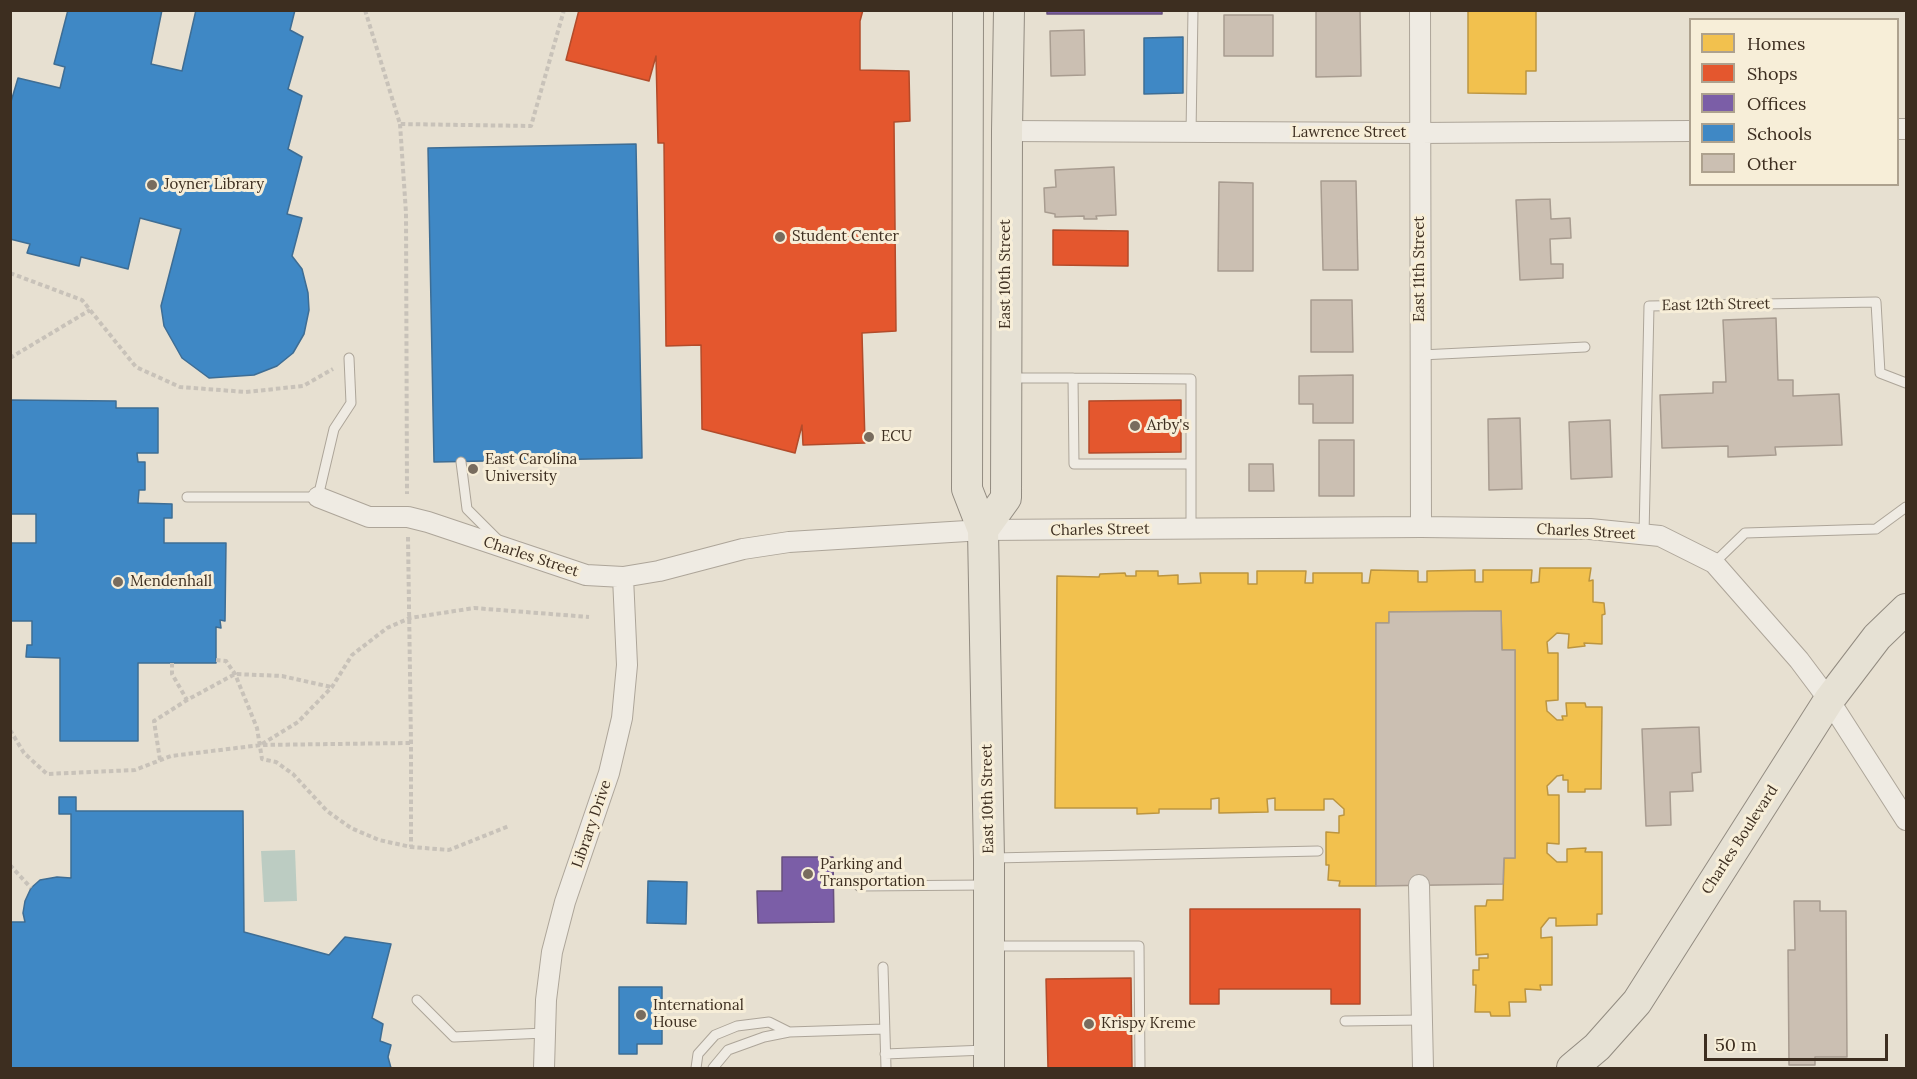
<!DOCTYPE html>
<html>
<head>
<meta charset="utf-8">
<style>
	body { margin:0 }
	#map { position:relative; width:1917px; height:1079px; overflow:hidden; background:#e7e0d1; font-family:Lora,serif }
	canvas { display:block }
	.frame { position:absolute; inset:0; border:12px solid #3d2e20; pointer-events:none }
	.legend { position:absolute; left:1689px; top:18px; width:210px; height:168px; box-sizing:border-box; background:#f7eed8; border:2px solid #ada18e; margin:0; padding:8px 10px; list-style:none; font-size:18px; color:#3d2e20 }
	.legend li { display:flex; align-items:center; gap:12px; height:30px }
	.legend b { width:30px; border:2px solid #ada18e }
	.scale { position:absolute; left:1704px; top:1034px; width:184px; height:27px; box-sizing:border-box; border:3px solid #3d2e20; border-top:0; padding-left:8px; font-size:18px; line-height:21px; white-space:nowrap; color:#3d2e20; -webkit-text-stroke:4px #f7eed8; paint-order:stroke }
</style>
</head>
<body>
<div id="map">
<canvas width="1917" height="1079"></canvas>
<div class="frame"></div>
<ul class="legend">
<li><b style="height:16px;background:#f2c14e"></b>Homes</li>
<li><b style="height:16px;background:#e4572e"></b>Shops</li>
<li><b style="height:16px;background:#7b5ea7"></b>Offices</li>
<li><b style="height:16px;background:#3f88c5"></b>Schools</li>
<li><b style="height:16px;background:#cbbfb2"></b>Other</li>
</ul>
<div class="scale">50 m</div>
</div>
<script>
const context = document.querySelector('canvas').getContext('2d');
context.lineJoin = 'round';
function fillPath(path, color) { context.fillStyle = color; context.fill(path, 'evenodd'); }
const shape = rows => new Path2D(rows.map(r => 'M' + r).join(''));
function trace(path, color, width, dash) { context.strokeStyle = color; context.lineWidth = width; context.lineCap = dash ? 'butt' : 'round'; context.setLineDash(dash || []); context.stroke(path); }
function label(font, color, halo, rows, align = 'center') {
  context.font = font + ' Lora,serif'; context.lineWidth = 6; context.setLineDash([]); context.textBaseline = 'middle'; context.strokeStyle = halo; context.fillStyle = color; for (const [text, x, y, turn = 0] of rows) {
    context.save(); context.translate(x, y); context.rotate((+turn || 0) * Math.PI / 180); context.textAlign = isNaN(turn) ? turn : align; if (halo) context.strokeText(text, 0, 0); context.fillText(text, 0, 0); context.restore();
  }
}
fillPath(shape([
	[295,850,297,901,264,902,261,851]
]), '#bcccc2');
const homes = shape([
	[1468,10,1536,10,1536,71,1526,71,1526,94,1468,93,1468,10],
	[1540,568,1591,568,1589,581,1593,580,1593,602,1604,603,1605,614,1602,615,1602,644,1584,643,1585,646,1568,648,1569,634,1557,633,1547,642,1548,653,1558,653,1558,700,1546,701,1547,711,1557,720,1563,720,1562,716,1567,716,1566,703,1585,703,1586,707,1602,707,1601,789,1585,789,1585,792,1568,792,1568,780,1563,780,1563,775,1557,776,1547,786,1548,795,1559,795,1559,844,1547,843,1547,853,1557,862,1567,862,1567,849,1586,848,1585,852,1602,852,1602,914,1597,914,1597,925,1556,926,1556,918,1549,918,1541,928,1541,938,1552,937,1552,985,1540,985,1541,990,1525,989,1526,1002,1509,1002,1510,1016,1491,1016,1490,1012,1475,1012,1476,985,1473,985,1473,970,1479,970,1479,958,1488,958,1488,954,1476,955,1475,906,1486,906,1487,900,1503,900,1504,858,1515,858,1515,650,1502,650,1501,611,1389,612,1389,623,1376,623,1376,886,1339,886,1340,881,1328,880,1329,865,1326,865,1326,832,1339,833,1339,816,1344,815,1344,809,1333,799,1324,799,1324,810,1275,810,1275,798,1267,799,1268,812,1219,813,1219,798,1211,799,1211,809,1159,809,1159,813,1137,814,1137,808,1055,808,1057,576,1099,577,1100,574,1125,573,1126,576,1136,576,1136,571,1158,571,1158,576,1178,575,1178,584,1201,583,1200,573,1248,573,1248,584,1257,584,1257,571,1306,571,1305,583,1313,583,1313,573,1362,573,1362,583,1369,583,1371,570,1418,571,1418,582,1427,582,1427,571,1475,570,1475,582,1483,582,1483,570,1532,570,1531,583,1539,582,1540,568]
]);
fillPath(homes, '#f2c14e');
trace(homes, '#bc9540', 1.5);
const shops = shape([
	[579,10,863,10,860,21,860,70,909,71,910,121,894,122,896,331,862,333,865,443,803,445,802,425,795,453,702,429,701,345,666,346,664,143,658,143,656,56,649,81,566,60,579,10],
	[1053,230,1128,231,1128,266,1053,265,1053,230],
	[1181,400,1181,452,1089,453,1089,401,1181,400],
	[1190,909,1360,909,1360,1004,1331,1004,1331,989,1219,989,1219,1004,1190,1004,1190,909],
	[1131,978,1132,1068,1048,1068,1046,979,1131,978]
]);
fillPath(shops, '#e4572e');
trace(shops, '#b24b2a', 1.5);
const offices = shape([
	[1047,10,1162,10,1162,14,1047,14,1047,10],
	[782,857,833,857,834,922,758,923,757,891,782,891,782,857]
]);
fillPath(offices, '#7b5ea7');
trace(offices, '#68507e', 1.5);
const schools = shape([
	[68,10,162,10,151,64,182,71,196,10,295,10,290,30,303,37,288,89,302,96,288,149,302,157,287,214,302,218,292,256,302,269,308,293,309,310,304,334,293,353,277,366,254,375,209,378,182,358,164,326,161,306,181,229,140,218,128,269,81,257,79,266,27,253,30,244,10,239,10,105,18,78,60,88,65,67,54,64,68,10],
	[1183,37,1183,93,1144,94,1144,38,1183,37],
	[636,144,642,458,434,462,428,148,636,144],
	[10,400,116,401,116,408,158,408,158,453,137,453,138,462,145,462,145,490,139,490,138,503,172,504,172,518,164,518,164,543,226,543,225,621,220,620,221,628,216,627,216,663,138,663,138,741,60,741,60,658,26,657,27,645,32,645,32,621,10,621,10,543,36,543,36,514,10,514,10,400],
	[59,797,76,797,76,811,243,811,244,932,329,955,345,937,391,944,372,1018,383,1024,380,1041,391,1045,388,1057,391,1068,10,1068,10,922,25,922,23,913,25,901,31,888,40,880,57,877,71,878,71,814,59,814,59,797],
	[648,881,687,882,686,924,647,923,648,881],
	[619,987,662,987,662,1044,637,1044,637,1054,619,1054,619,987]
]);
fillPath(schools, '#3f88c5');
trace(schools, '#3e6d94', 1.5);
const building = shape([
	[1316,10,1360,10,1361,76,1316,77,1316,10],
	[1224,15,1273,15,1273,56,1224,56,1224,15],
	[1084,30,1085,75,1051,76,1050,31,1084,30],
	[1114,167,1116,215,1096,216,1097,219,1084,219,1084,216,1055,217,1055,214,1045,212,1044,188,1056,187,1055,170,1114,167],
	[1321,181,1356,181,1358,270,1323,270,1321,181],
	[1219,182,1253,183,1253,271,1218,271,1219,182],
	[1550,199,1551,219,1570,218,1571,238,1550,239,1551,264,1563,264,1563,278,1520,280,1516,200,1550,199],
	[1311,300,1352,300,1353,352,1311,352,1311,300],
	[1776,318,1778,380,1793,380,1793,396,1839,394,1842,445,1775,447,1776,455,1728,457,1728,446,1662,448,1660,395,1713,393,1713,382,1726,382,1723,320,1776,318],
	[1353,375,1353,423,1313,423,1313,404,1299,404,1299,376,1353,375],
	[1520,418,1522,489,1489,490,1488,419,1520,418],
	[1610,420,1612,477,1571,479,1569,422,1610,420],
	[1319,440,1354,440,1354,496,1319,496,1319,440],
	[1249,464,1273,464,1274,491,1249,491,1249,464],
	[1501,611,1502,650,1515,650,1515,858,1504,858,1503,884,1376,886,1376,623,1389,623,1389,612,1501,611],
	[1699,727,1701,772,1692,773,1693,791,1670,792,1671,825,1646,826,1642,729,1699,727],
	[1794,901,1820,901,1820,911,1846,911,1847,1057,1815,1057,1815,1065,1789,1065,1788,950,1795,950,1794,901]
]);
fillPath(building, '#cbbfb2');
trace(building, '#a89c90', 1.5);
const lane = shape([
	[1191,133,1193,10],
	[1421,355,1585,347],
	[1011,378,1073,378,1191,379,1191,464,1074,464,1073,378],
	[461,462,467,509,499,541],
	[187,497,318,497,334,429,351,403,349,358],
	[1191,529,1191,464],
	[1644,535,1649,306,1876,302,1880,373,1906,383],
	[1714,563,1745,533,1876,529,1906,507],
	[994,858,1318,851],
	[859,886,986,885],
	[994,946,1139,946,1140,1068],
	[883,967,886,1068],
	[417,1000,454,1037,545,1033],
	[1345,1021,1422,1020],
	[885,1054,986,1050],
	[696,1068,698,1054,715,1035,737,1026,769,1022,789,1032],
	[713,1068,728,1050,764,1037,789,1032,884,1029]
]);
const street = shape([
	[1420,10,1421,527],
	[1898,129,1906,129],
	[1007,131,1420,133,1690,131],
	[318,497,369,517,408,517,428,522,586,575,623,577,659,571,743,549,789,542,983,530,1421,527,1590,529,1660,536,1714,563,1799,660,1829,700,1906,820],
	[1419,885,1423,1068],
	[544,1068,546,1000,552,952,565,902,609,773,622,718,627,665,623,577]
]);
const primary = shape([
	[968,10,967,489,983,530,989,859,989,1068],
	[983,530,1006,498,1007,131,1009,10],
	[1572,1068,1597,1047,1637,1002,1829,700,1877,637,1906,609]
]);
trace(lane, '#ada599', 11);
trace(street, '#ada599', 22);
trace(primary, '#928b80', 32);
trace(shape([
	[365,10,400,124,531,126,564,10],
	[400,124,406,213,407,494],
	[10,273,82,300,136,367,180,387,246,392,303,386,333,369],
	[10,358,90,310],
	[408,537,411,743,411,847],
	[216,660,226,661,235,674,257,728,262,759,276,762,293,774,327,811,351,828,379,840,411,847,449,850,509,826],
	[172,663,172,674,187,700,235,674,282,676,331,687],
	[10,730,24,753,47,774,135,770,171,756,261,745,411,743],
	[262,744,298,722,332,687,352,655,387,628,410,618,474,608,589,617],
	[160,760,154,721,187,700],
	[10,865,31,888]
]), '#c8c2b9', 4, [4.5, 3]);
trace(lane, '#efebe3', 9);
trace(street, '#efebe3', 20);
trace(primary, '#e6e1d4', 30);
for (const [x, y, r, color] of [
	[152,185,6,"#786c5e"],
	[780,237,6,"#786c5e"],
	[1135,426,6,"#786c5e"],
	[869,437,6,"#786c5e"],
	[473,469,6,"#786c5e"],
	[118,582,6,"#786c5e"],
	[808,874,6,"#786c5e"],
	[641,1015,6,"#786c5e"],
	[1089,1024,6,"#786c5e"]
]) { const dot = new Path2D(); dot.arc(x, y, r, 0, 2 * Math.PI); context.fillStyle = color; context.fill(dot); trace(dot, '#f7eed8', 2); }
label('15px', '#3d2e20', '#f7eed8', [
	["Lawrence Street",1349,133],
	["East 11th Street",1420,269,-90],
	["East 10th Street",1006,274,-90],
	["East 12th Street",1716,305,-1],
	["Charles Street",1100,530,-1],
	["Charles Street",1586,532,3],
	["Charles Street",531,557,18],
	["East 10th Street",988,799,-91],
	["Library Drive",592,824,-71],
	["Charles Boulevard",1740,840,-57]
]);
label('15px', '#3d2e20', '#f7eed8', [
	["Joyner Library",164,185],
	["Student Center",792,237],
	["Arby's",1147,426],
	["ECU",881,437],
	["East Carolina",485,460],
	["University",485,477],
	["Mendenhall",130,582],
	["Parking and",820,865],
	["Transportation",820,882],
	["International",653,1006],
	["House",653,1023],
	["Krispy Kreme",1101,1024]
], 'left');
</script>
</body>
</html>
